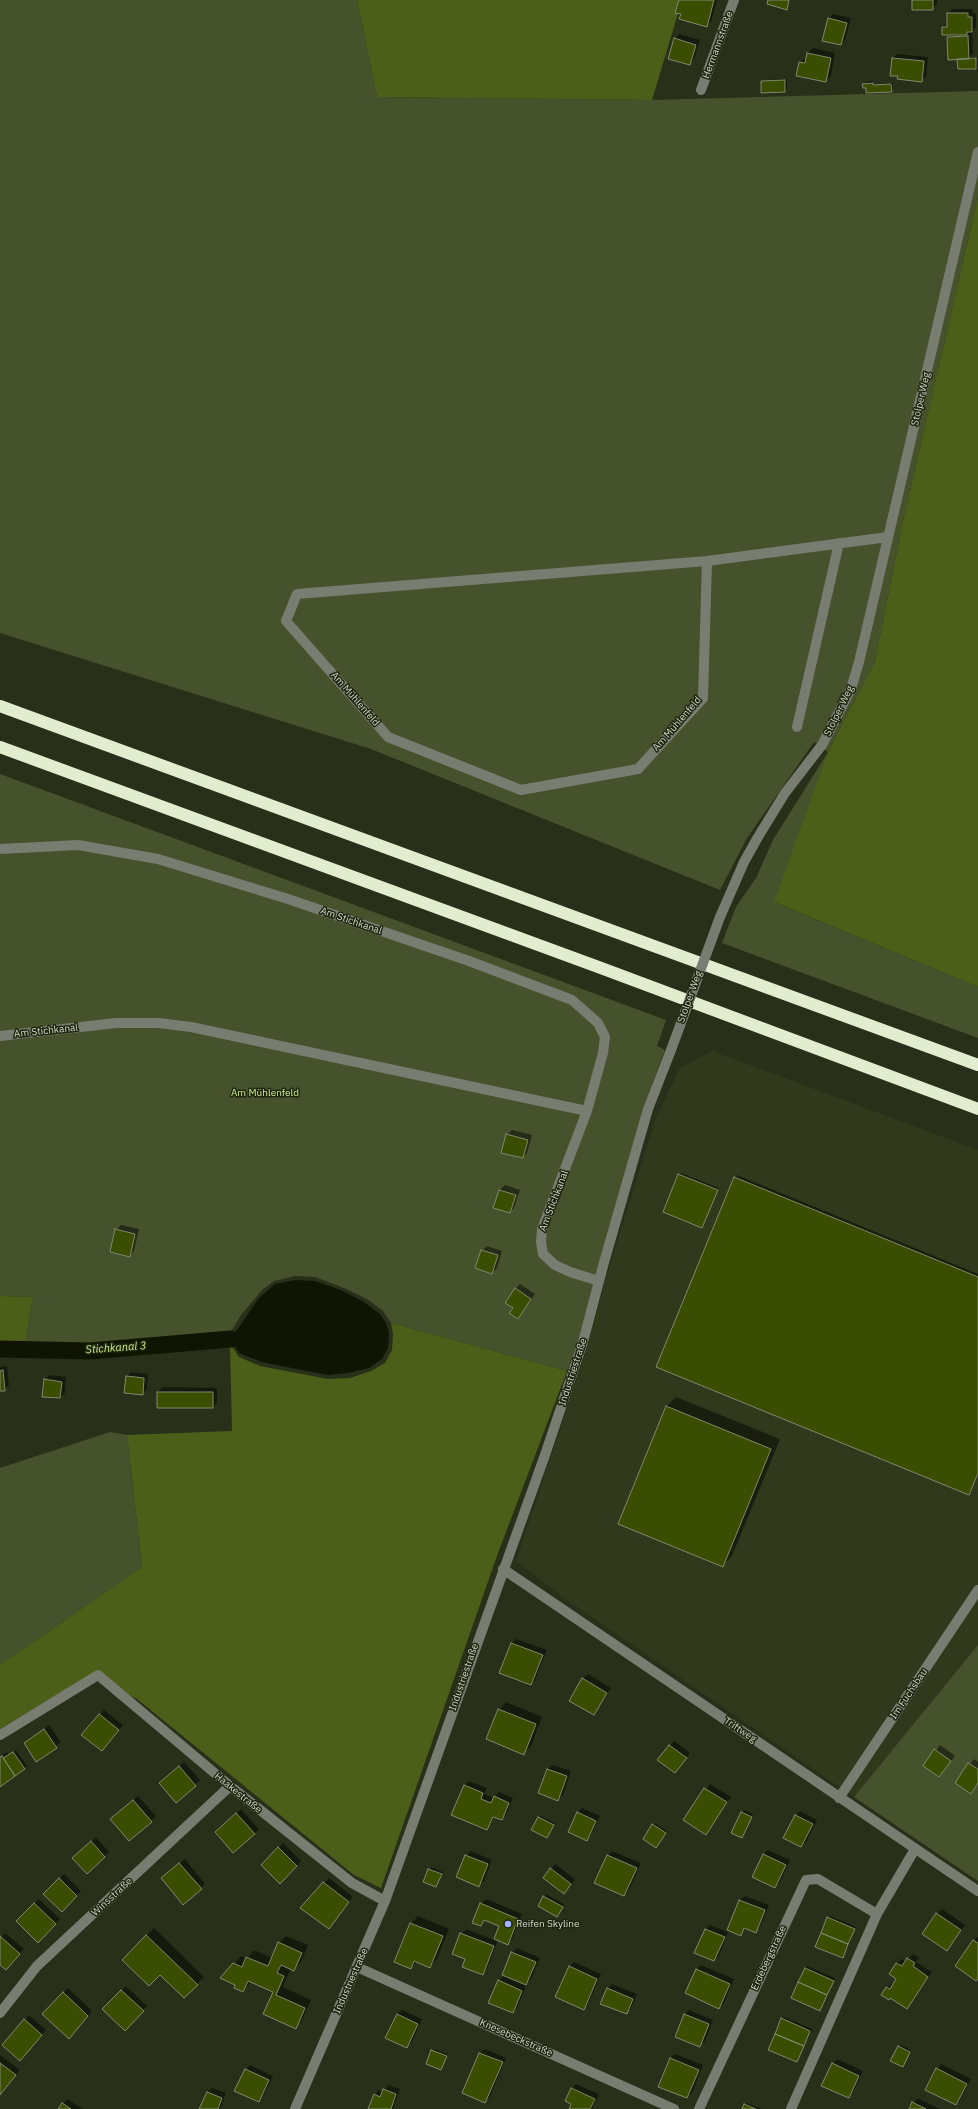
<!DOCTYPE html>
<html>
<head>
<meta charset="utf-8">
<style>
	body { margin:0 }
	canvas { display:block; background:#293019 }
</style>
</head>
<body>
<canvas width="978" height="2109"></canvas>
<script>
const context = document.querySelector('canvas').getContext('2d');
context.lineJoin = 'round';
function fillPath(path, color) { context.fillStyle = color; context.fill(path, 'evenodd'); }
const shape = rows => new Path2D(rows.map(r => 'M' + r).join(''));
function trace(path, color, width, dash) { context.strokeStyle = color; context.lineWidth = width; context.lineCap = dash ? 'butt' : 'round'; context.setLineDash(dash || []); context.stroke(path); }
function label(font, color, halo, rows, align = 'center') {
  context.font = font + ' "IBM Plex Sans",sans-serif'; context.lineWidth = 3; context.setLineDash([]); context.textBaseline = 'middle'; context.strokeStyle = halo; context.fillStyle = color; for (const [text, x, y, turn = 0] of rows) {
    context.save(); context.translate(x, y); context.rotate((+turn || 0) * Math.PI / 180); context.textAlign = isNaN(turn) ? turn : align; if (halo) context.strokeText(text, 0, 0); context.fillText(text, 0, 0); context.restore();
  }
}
fillPath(shape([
	[712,1051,978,1150,978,1645,854,1797,563,1597,516,1561,588,1345,605,1281,656,1118,680,1068]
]), '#30391b');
fillPath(shape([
	[0,0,357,0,377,97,652,100,978,91,978,197,904,517,875,661,828,752,776,903,978,987,978,1038,722,943,736,907,756,878,773,840,828,752,814,742,747,838,720,890,371,749,0,633],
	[0,774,666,1020,657,1046,665,1050,643,1108,578,1343,567,1371,391,1323,383,1311,367,1299,344,1288,315,1277,295,1276,274,1281,263,1289,241,1315,231,1332,93,1345,25,1344,33,1297,0,1296],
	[110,1432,127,1435,142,1567,0,1665,0,1468],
	[978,1645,978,1881,854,1797]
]), '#46522c');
fillPath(shape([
	[357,0,682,0,652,100,377,97],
	[978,197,978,987,774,902,828,752,875,661,904,517],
	[0,1296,33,1297,25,1344,0,1343],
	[391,1323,567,1371,498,1553,381,1888,354,1875,137,1699,90,1675,0,1729,0,1665,142,1567,127,1435,232,1431,230,1344,239,1357,260,1366,328,1379,350,1378,371,1371,385,1363,392,1350,393,1334]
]), '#4c5f18');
fillPath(shape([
	[296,1280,315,1281,341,1290,364,1302,380,1314,386,1323,389,1333,388,1348,382,1359,369,1368,349,1373,328,1375,261,1362,239,1353,231,1339,258,1299,275,1284]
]), '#0f1502');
fillPath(shape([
	[680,0,717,0,711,22,706,26,682,14],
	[913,0,937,0,937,4,932,9],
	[953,9,972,9,973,13,976,13,976,27,971,32,972,32,973,53,969,57,977,57,978,66,976,68,958,60,948,37,951,34,943,28,947,23,948,13],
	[833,14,851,18,845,40,841,44,829,19],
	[679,34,700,40,694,59,690,64,675,39],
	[813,48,835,53,831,76,826,81,800,62,807,58,808,53],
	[897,54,928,57,926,76,921,81,899,75,893,58],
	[787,79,787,89,785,91,762,92,762,82,764,80],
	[869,81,874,81,874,84,893,83,893,89,891,91,867,87,863,84],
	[512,1130,532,1135,527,1153,523,1157,507,1135],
	[681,1173,719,1188,702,1227,679,1175],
	[737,1175,978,1274,978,1474,969,1494,657,1367],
	[505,1185,520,1190,514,1208,510,1212,495,1207,500,1190],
	[121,1225,139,1229,134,1251,130,1256,116,1230],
	[487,1246,502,1251,497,1268,492,1273,482,1251],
	[520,1284,535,1294,518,1318,514,1308,515,1289],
	[7,1366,9,1385,4,1390,0,1390,0,1367],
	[131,1372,148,1374,147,1389,142,1394,126,1377],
	[49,1375,66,1377,65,1393,60,1397,43,1396,45,1380],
	[163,1387,217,1388,217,1403,213,1407,158,1392],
	[676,1397,780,1439,732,1556,723,1565,667,1406],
	[516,1639,547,1650,535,1680,531,1684,500,1673,512,1643],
	[588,1674,611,1688,594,1714,583,1679],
	[506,1702,542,1717,531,1746,523,1754,499,1710],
	[104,1710,123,1725,106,1745,83,1734],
	[49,1725,61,1742,37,1760,25,1743],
	[674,1741,690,1753,675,1772,659,1760],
	[940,1745,955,1756,939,1776,924,1766],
	[16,1750,27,1766,0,1786,0,1757,7,1752,9,1755],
	[974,1759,978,1762,978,1784,971,1792,957,1783],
	[184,1762,200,1780,176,1801,165,1779],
	[552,1765,571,1771,563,1795,558,1799,548,1769],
	[469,1781,487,1788,484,1794,494,1798,499,1792,513,1798,506,1815,502,1819,495,1817,487,1829,465,1785],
	[710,1784,731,1797,706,1833,685,1820],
	[138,1796,156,1816,130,1840,116,1815],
	[582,1808,600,1816,591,1835,587,1839,578,1813],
	[241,1809,259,1829,254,1834,220,1827],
	[744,1810,753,1814,742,1836,733,1832],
	[800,1811,817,1820,806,1842,801,1846,796,1816],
	[540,1816,555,1823,547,1837,538,1818],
	[655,1823,667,1831,658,1844,653,1825],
	[96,1837,109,1852,87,1872,74,1858],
	[283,1843,301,1861,280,1883,262,1865],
	[768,1850,790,1860,780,1882,775,1887,764,1854],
	[471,1851,492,1860,484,1881,479,1885,466,1856],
	[612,1851,641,1863,629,1890,624,1895,596,1883,608,1855],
	[185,1859,205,1884,201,1888,167,1874],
	[555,1864,575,1879,564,1893,551,1869],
	[431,1867,443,1872,436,1886,424,1881],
	[64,1874,81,1891,62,1911,44,1894],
	[329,1878,353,1897,333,1923,302,1908],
	[546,1894,564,1904,559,1914,539,1906],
	[745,1896,769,1905,760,1927,755,1932,746,1928,740,1935,728,1929,740,1900],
	[39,1899,60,1919,38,1941,17,1921],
	[486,1899,522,1914,512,1939,508,1944,498,1940,487,1969,482,1974,466,1958,461,1934,466,1929,494,1940,501,1925,486,1919,481,1925,481,1904],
	[942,1909,965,1925,947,1950,937,1914],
	[418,1916,449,1929,437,1959,430,1967,417,1962,411,1968,411,1924],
	[830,1916,856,1927,842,1957,828,1918],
	[710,1925,728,1932,719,1956,714,1960,696,1952,706,1929],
	[154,1928,204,1977,184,1997,160,1973,123,1960],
	[5,1933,24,1949,10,1964,0,1964,0,1938],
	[286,1936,308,1945,301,1962,294,1969,291,1968,283,1987,311,2000,302,2020,295,2027,264,2014,274,1992,251,1981,243,1991,234,1964,241,1956,247,1959,254,1950,272,1958,279,1943],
	[978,1936,978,1980,956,1966],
	[517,1948,540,1958,531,1979,525,1985,526,1986,517,2008,512,2012,499,1981,505,1975,512,1953],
	[913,1954,919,1958,916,1962,932,1972,907,2008,887,1988,892,1983,894,1985,898,1979,890,1974,897,1963,902,1959,906,1961],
	[574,1962,601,1974,588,2004,584,2008,569,1967],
	[701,1965,734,1979,724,2003,719,2008,697,1969],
	[807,1966,835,1978,820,2010,805,1968],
	[612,1984,637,1994,631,2009,627,2013,607,1989],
	[126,1986,147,2006,125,2030,104,2009],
	[68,1988,92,2011,74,2033,44,2013],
	[402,2010,422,2019,412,2042,407,2047,397,2014],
	[689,2010,713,2020,705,2041,700,2046,685,2015],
	[29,2015,46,2030,24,2055,25,2020],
	[784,2017,812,2029,797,2061,782,2019],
	[901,2045,911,2050,902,2066,899,2047],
	[434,2049,448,2054,441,2069,432,2051],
	[485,2049,506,2058,490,2097,485,2101,464,2092,480,2053],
	[675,2054,703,2065,692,2093,687,2097,671,2058],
	[0,2055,20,2070,0,2094],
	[837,2059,863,2071,853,2093,849,2097,833,2064],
	[941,2064,971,2079,960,2100,956,2104,937,2069],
	[250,2065,273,2076,263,2096,258,2101,246,2070],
	[576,2084,599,2094,592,2109,570,2109,572,2103,572,2089],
	[389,2085,400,2089,393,2109,369,2109,374,2095,379,2090,383,2092],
	[212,2088,226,2093,220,2109,200,2109,207,2092],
	[917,2098,940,2109,910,2109],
	[67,2099,83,2109,59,2109],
	[746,2103,762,2109,743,2109]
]), '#0007');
trace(shape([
	[0,1349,90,1351,231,1339]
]), '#0f1502', 17);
const building = shape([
	[679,0,714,0,707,27,679,19,681,14,675,13,679,0],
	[768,0,789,0,787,10,767,4,768,0],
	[912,0,933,0,933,10,912,10,912,0],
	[947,13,968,13,968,17,972,17,972,32,967,32,967,35,942,35,942,27,947,27,947,13],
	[828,18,847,23,841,45,822,41,828,18],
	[968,36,969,59,948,60,947,37,968,36],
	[674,38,696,45,690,65,668,59,674,38],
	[807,53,831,58,826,82,796,76,799,62,805,63,807,53],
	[892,58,924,61,922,82,897,79,898,76,890,76,892,58],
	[976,58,976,69,958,69,957,59,976,58],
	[785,80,785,92,761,93,761,81,785,80],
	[873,83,873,85,891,84,892,92,866,93,866,88,863,88,862,84,873,83],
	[506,1134,528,1140,523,1158,501,1153,506,1134],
	[678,1174,718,1190,702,1228,663,1212,678,1174],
	[734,1177,978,1277,978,1473,969,1495,656,1367,734,1177],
	[499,1190,516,1195,510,1213,493,1208,499,1190],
	[115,1229,135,1234,130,1257,110,1252,115,1229],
	[481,1250,498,1255,492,1274,475,1268,481,1250],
	[515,1288,531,1299,518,1319,509,1313,513,1308,505,1303,515,1288],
	[3,1370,5,1391,0,1391,0,1371,3,1370],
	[126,1376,144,1378,143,1395,124,1393,126,1376],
	[44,1379,62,1382,60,1398,42,1397,44,1379],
	[157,1392,213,1392,213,1408,157,1408,157,1392],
	[666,1406,771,1449,723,1567,618,1524,666,1406],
	[511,1643,543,1655,531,1685,499,1673,511,1643],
	[582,1678,607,1693,594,1715,569,1701,582,1678],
	[498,1709,536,1724,524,1755,486,1739,498,1709],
	[99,1714,119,1730,102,1751,81,1735,99,1714],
	[44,1729,57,1748,36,1762,24,1743,44,1729],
	[669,1745,687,1758,675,1773,657,1760,669,1745],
	[934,1749,951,1761,939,1777,923,1766,934,1749],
	[13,1752,25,1769,15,1776,3,1758,13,1752],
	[2,1756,15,1776,0,1787,0,1757,2,1756],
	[968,1763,978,1769,978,1783,971,1794,955,1783,968,1763],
	[179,1766,196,1786,176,1803,159,1783,179,1766],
	[547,1769,567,1776,558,1801,538,1793,547,1769],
	[464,1785,483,1793,481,1799,491,1803,494,1796,509,1803,502,1820,493,1817,487,1830,451,1815,464,1785],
	[704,1788,727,1802,706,1835,683,1820,704,1788],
	[133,1800,152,1822,129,1841,110,1819,133,1800],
	[577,1812,596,1821,587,1841,568,1832,577,1812],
	[741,1812,752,1817,742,1838,731,1833,741,1812],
	[236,1813,255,1834,233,1853,215,1832,236,1813],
	[795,1815,813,1824,801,1847,783,1838,795,1815],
	[538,1817,554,1825,547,1838,531,1830,538,1817],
	[652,1824,666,1833,656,1848,643,1839,652,1824],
	[91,1841,105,1857,87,1874,72,1858,91,1841],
	[278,1847,297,1866,280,1884,261,1865,278,1847],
	[763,1854,786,1865,775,1888,752,1877,763,1854],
	[465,1855,488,1864,479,1887,456,1877,465,1855],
	[607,1855,637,1868,624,1896,594,1883,607,1855],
	[179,1863,202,1889,183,1905,161,1878,179,1863],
	[550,1868,571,1884,564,1894,543,1878,550,1868],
	[428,1869,442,1874,436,1887,423,1882,428,1869],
	[59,1878,77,1896,62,1912,43,1894,59,1878],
	[323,1882,349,1902,329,1929,300,1908,323,1882],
	[543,1896,563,1907,557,1917,538,1906,543,1896],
	[739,1900,765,1910,756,1933,744,1928,741,1936,727,1930,739,1900],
	[34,1903,56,1924,38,1943,16,1921,34,1903],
	[480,1903,518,1919,508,1945,494,1939,499,1926,484,1920,481,1926,472,1923,480,1903],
	[936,1913,961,1930,947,1951,922,1934,936,1913],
	[827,1917,855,1929,848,1944,821,1933,827,1917],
	[410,1923,443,1936,430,1968,414,1961,411,1969,394,1962,410,1923],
	[705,1929,725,1937,714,1961,694,1953,705,1929],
	[460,1933,494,1946,483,1975,462,1967,465,1959,452,1954,460,1933],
	[821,1933,848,1944,843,1958,815,1947,821,1933],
	[146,1935,198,1985,184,1998,160,1975,149,1986,122,1960,146,1935],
	[0,1936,20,1954,6,1970,0,1965,0,1936],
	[973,1940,978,1943,978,1979,976,1981,955,1966,973,1940],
	[278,1942,302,1953,294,1971,281,1965,277,1973,284,1976,276,1995,305,2008,296,2029,263,2014,273,1992,248,1981,243,1992,234,1988,235,1985,220,1978,233,1963,242,1967,246,1957,268,1966,278,1942],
	[511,1952,536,1962,526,1985,502,1975,511,1952],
	[907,1958,915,1963,913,1966,928,1977,907,2009,890,1998,889,2000,881,1995,886,1987,890,1989,896,1979,889,1974,896,1963,902,1966,907,1958],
	[569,1966,597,1979,584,2010,555,1997,569,1966],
	[805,1968,834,1981,827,1995,798,1982,805,1968],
	[696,1969,730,1984,719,2009,685,1993,696,1969],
	[498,1980,522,1991,513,2013,488,2003,498,1980],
	[798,1982,827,1995,820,2011,791,1998,798,1982],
	[607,1988,633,1999,627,2014,600,2004,607,1988],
	[121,1990,144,2011,125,2031,102,2009,121,1990],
	[63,1992,88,2016,69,2039,42,2014,63,1992],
	[397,2014,418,2024,407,2048,385,2038,397,2014],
	[684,2014,709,2024,700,2047,675,2037,684,2014],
	[781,2018,810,2031,804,2046,775,2034,781,2018],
	[24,2019,42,2035,20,2061,2,2045,24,2019],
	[775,2034,804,2046,797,2062,768,2050,775,2034],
	[898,2046,910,2052,903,2067,890,2061,898,2046],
	[431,2050,447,2056,441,2070,426,2064,431,2050],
	[479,2053,503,2062,485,2103,462,2093,479,2053],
	[670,2058,699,2070,687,2098,658,2087,670,2058],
	[0,2063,16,2075,0,2095,0,2063],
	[832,2063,859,2076,849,2098,821,2086,832,2063],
	[936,2068,967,2084,956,2105,925,2090,936,2068],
	[245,2069,269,2080,259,2102,234,2091,245,2069],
	[571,2088,595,2099,590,2109,569,2109,571,2104,565,2101,571,2088],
	[383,2089,396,2094,391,2109,368,2109,374,2094,380,2097,383,2089],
	[207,2092,222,2098,218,2109,199,2109,207,2092],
	[912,2102,926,2109,909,2109,912,2102],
	[62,2103,71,2109,58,2109,62,2103],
	[744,2104,756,2109,742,2109,744,2104]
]);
fillPath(building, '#3b4d00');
trace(building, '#7f896e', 1);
trace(shape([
	[701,90,734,0],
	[707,561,297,594,286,621,388,737,521,790,638,769,703,698,707,561,888,537],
	[797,727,839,543],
	[0,849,78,845,158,859,288,899,469,961,572,1000,598,1023,605,1037,603,1053,587,1111,542,1229,541,1242,543,1254,555,1265,570,1272,599,1281],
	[720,917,744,862,758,837,785,793,822,745,851,689,859,662,978,152],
	[0,1036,116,1023,159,1023,191,1027,587,1111],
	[503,1569,978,1891],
	[0,1735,98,1675,230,1786,352,1883,385,1901],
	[839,1798,978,1590],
	[357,1967,674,2109],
	[0,2013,37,1966,230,1786],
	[295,2109,385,1901,545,1455,583,1342,603,1266,648,1109,671,1050],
	[699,2109,806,1880,818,1879,877,1914],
	[791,2109,877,1914,915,1849]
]), '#787c71', 10);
trace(shape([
	[0,706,978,1065],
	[0,747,601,968,978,1109]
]), '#e2eccf', 12);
trace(shape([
	[671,1050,720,917]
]), '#787c71', 10);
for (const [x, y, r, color] of [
	[508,1924,4,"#a1b3fd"]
]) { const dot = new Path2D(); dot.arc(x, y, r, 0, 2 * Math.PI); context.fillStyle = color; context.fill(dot); trace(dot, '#1f260f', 1.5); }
label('10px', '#d2d7c9', '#1f260f', [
	["Hermannstraße",718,45,-70],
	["Stolper Weg",921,399,-77],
	["Am Mühlenfeld",355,699,49],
	["Stolper Weg",839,711,-64],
	["Am Mühlenfeld",677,724,-49],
	["Am Stichkanal",351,921,19],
	["Stolper Weg",690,997,-70],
	["Am Stichkanal",46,1031,-6],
	["Am Stichkanal",554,1201,-69],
	["Industriestraße",573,1372,-72],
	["Industriestraße",464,1677,-71],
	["Im Fuchsbau",909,1694,-56],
	["Triftweg",740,1730,34],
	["Haakestraße",238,1793,39],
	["Winsstraße",112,1897,-43],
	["Erdebergstraße",769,1958,-65],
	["Industriestraße",351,1981,-66],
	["Knesebeckstraße",516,2038,24]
]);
label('10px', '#cfed8c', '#1f260f', [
	["Am Mühlenfeld",265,1093]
]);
label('10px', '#d2d7c9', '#1f260f', [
	["Reifen Skyline",516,1924]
], 'left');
label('italic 11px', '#cae988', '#1f260f', [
	["Stichkanal 3",116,1348,-4]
]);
</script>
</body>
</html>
